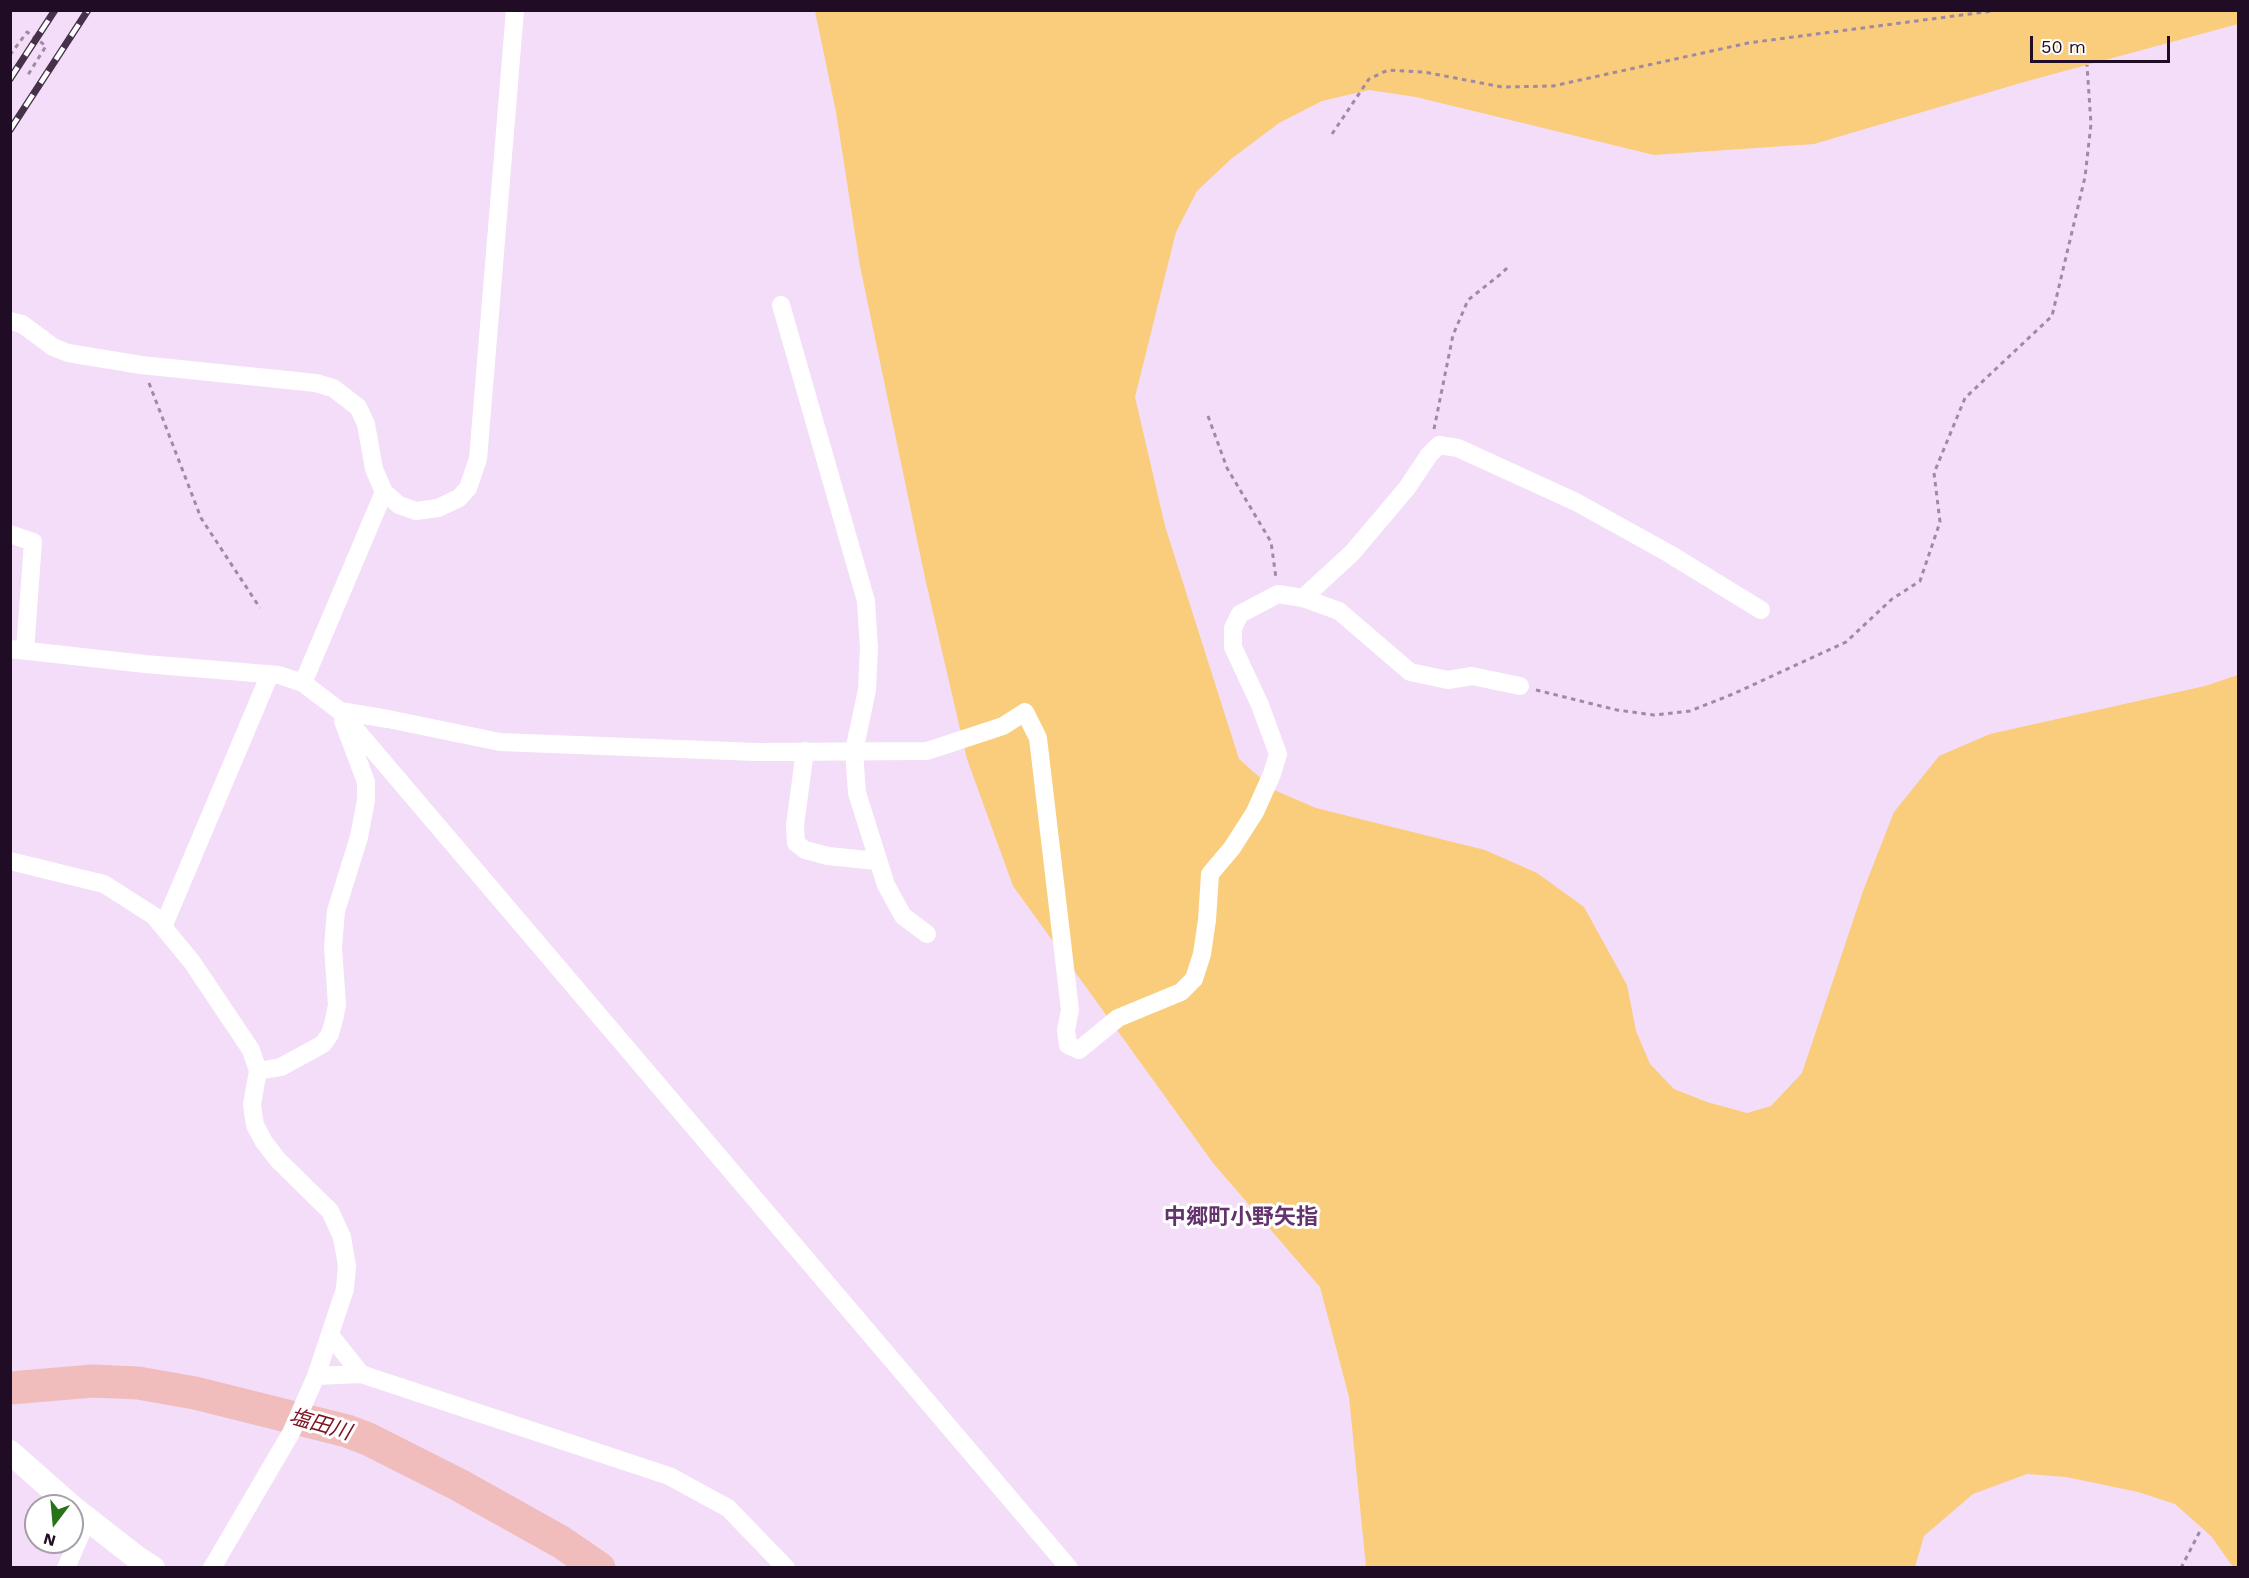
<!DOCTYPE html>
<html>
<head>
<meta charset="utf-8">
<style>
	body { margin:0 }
	#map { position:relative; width:2249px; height:1578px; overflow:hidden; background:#f3ddf8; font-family:"Work Sans",sans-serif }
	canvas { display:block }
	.frame { position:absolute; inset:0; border:12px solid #210c25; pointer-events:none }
	.north { position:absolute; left:24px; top:1494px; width:60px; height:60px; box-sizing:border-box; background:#fff; border:2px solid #a69ea8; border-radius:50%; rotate:196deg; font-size:16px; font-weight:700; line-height:24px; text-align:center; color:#210c25 }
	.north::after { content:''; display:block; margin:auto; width:21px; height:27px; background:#277318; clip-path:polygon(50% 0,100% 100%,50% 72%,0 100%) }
	.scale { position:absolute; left:2030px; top:36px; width:140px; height:27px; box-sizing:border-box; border:3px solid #210c25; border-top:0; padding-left:8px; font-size:18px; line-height:21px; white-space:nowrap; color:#210c25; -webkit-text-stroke:4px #fff; paint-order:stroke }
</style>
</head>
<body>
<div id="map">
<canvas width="2249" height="1578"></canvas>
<div class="frame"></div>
<div class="north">N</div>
<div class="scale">50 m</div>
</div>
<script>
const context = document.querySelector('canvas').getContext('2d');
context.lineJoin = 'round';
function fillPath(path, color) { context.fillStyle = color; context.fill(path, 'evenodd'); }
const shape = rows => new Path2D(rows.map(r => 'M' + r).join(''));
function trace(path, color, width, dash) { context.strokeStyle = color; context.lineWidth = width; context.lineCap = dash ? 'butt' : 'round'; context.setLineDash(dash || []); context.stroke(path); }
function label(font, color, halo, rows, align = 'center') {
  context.font = font + ' "Work Sans","Noto Sans JP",sans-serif'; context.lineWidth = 6; context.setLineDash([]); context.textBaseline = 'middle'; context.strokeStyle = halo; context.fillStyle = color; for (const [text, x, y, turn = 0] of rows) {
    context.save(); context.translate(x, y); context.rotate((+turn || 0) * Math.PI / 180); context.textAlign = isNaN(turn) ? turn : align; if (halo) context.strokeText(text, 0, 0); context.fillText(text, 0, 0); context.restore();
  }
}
fillPath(shape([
	[815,11,2238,11,2238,24,2024,82,1814,144,1654,155,1416,97,1369,90,1322,101,1279,123,1231,159,1197,191,1176,232,1135,397,1165,526,1239,759,1274,790,1316,808,1485,850,1537,873,1584,907,1627,985,1636,1031,1650,1064,1674,1089,1707,1102,1747,1113,1771,1106,1802,1073,1863,891,1894,812,1939,756,1990,734,2205,686,2238,675,2238,1567,2233,1567,2211,1536,2175,1504,2138,1492,2100,1484,2066,1477,2027,1474,1973,1494,1924,1536,1915,1567,1366,1567,1349,1397,1320,1287,1213,1163,1013,886,967,759,925,578,860,266,836,112]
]), '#facd7c');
trace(shape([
	[10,1388,93,1381,138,1383,195,1393,347,1431,368,1439,459,1485,561,1542,599,1568]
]), '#f0bdbc', 33);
trace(shape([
	[10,55,27,32,46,46,26,78],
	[1332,134,1369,79,1388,70,1424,72,1502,87,1553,86,1748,43,2000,10],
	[149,383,201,518,260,608],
	[1208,416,1227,468,1271,542,1276,578],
	[1434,429,1453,335,1468,300,1502,273,1510,265],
	[1536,690,1617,710,1654,715,1690,711,1733,694,1846,642,1892,599,1920,581,1940,522,1934,473,1965,398,2052,316,2085,177,2091,124,2087,65],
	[2181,1568,2200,1531]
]), '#9f89a3', 3, [4.5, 4.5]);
trace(shape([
	[781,305,866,601,869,648,867,690,854,751,857,793,886,885,903,916,927,934],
	[10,321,22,324,53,347,68,353,141,365,316,383,333,388,358,407,366,424,374,469,384,492,399,505,416,511,438,508,459,498,468,488,478,459,515,10],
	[10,534,33,542,25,651],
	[1303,598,1352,553,1407,488,1429,455,1439,445,1458,448,1576,502,1668,553,1761,610],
	[10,649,145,664,279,675,303,683,340,711,1069,1568],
	[303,683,384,492],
	[340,711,388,719,500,742,756,752,927,751,1003,726,1025,712,1038,738,1070,1010,1066,1030,1068,1045,1079,1050,1118,1018,1181,992,1194,979,1202,954,1207,920,1210,874,1232,848,1255,812,1272,774,1278,754,1260,705,1233,647,1233,628,1240,614,1278,594,1303,598,1339,611,1410,672,1448,680,1472,676,1520,686],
	[805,751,795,825,796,843,805,850,828,856,877,861],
	[10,861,104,884,154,916,192,962,251,1050,258,1071,252,1104,253,1112,255,1125,264,1142,278,1160,330,1211,342,1237,347,1266,345,1289,316,1376,291,1433,212,1568],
	[163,927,270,674],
	[258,1071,281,1067,323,1044,330,1034,334,1020,337,1005,333,947,336,911,359,837,366,800,366,782,343,721],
	[331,1336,361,1374],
	[316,1376,361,1374,669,1476,728,1508,786,1568],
	[66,1568,87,1520]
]), '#fff', 18);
trace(shape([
	[10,1452,71,1506],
	[72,1507,136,1557,153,1568]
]), '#fff', 24);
const rail = shape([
	[10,79,55,10],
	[10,130,88,10]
]);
trace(rail, '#46304a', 7);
trace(rail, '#fff', 4.5, [14]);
label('italic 21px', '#7d1221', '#fff', [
	["塩田川",320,1425,16]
]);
label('bold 22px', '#64336e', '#fff', [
	["中郷町小野矢指",1241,1218]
]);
</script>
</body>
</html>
